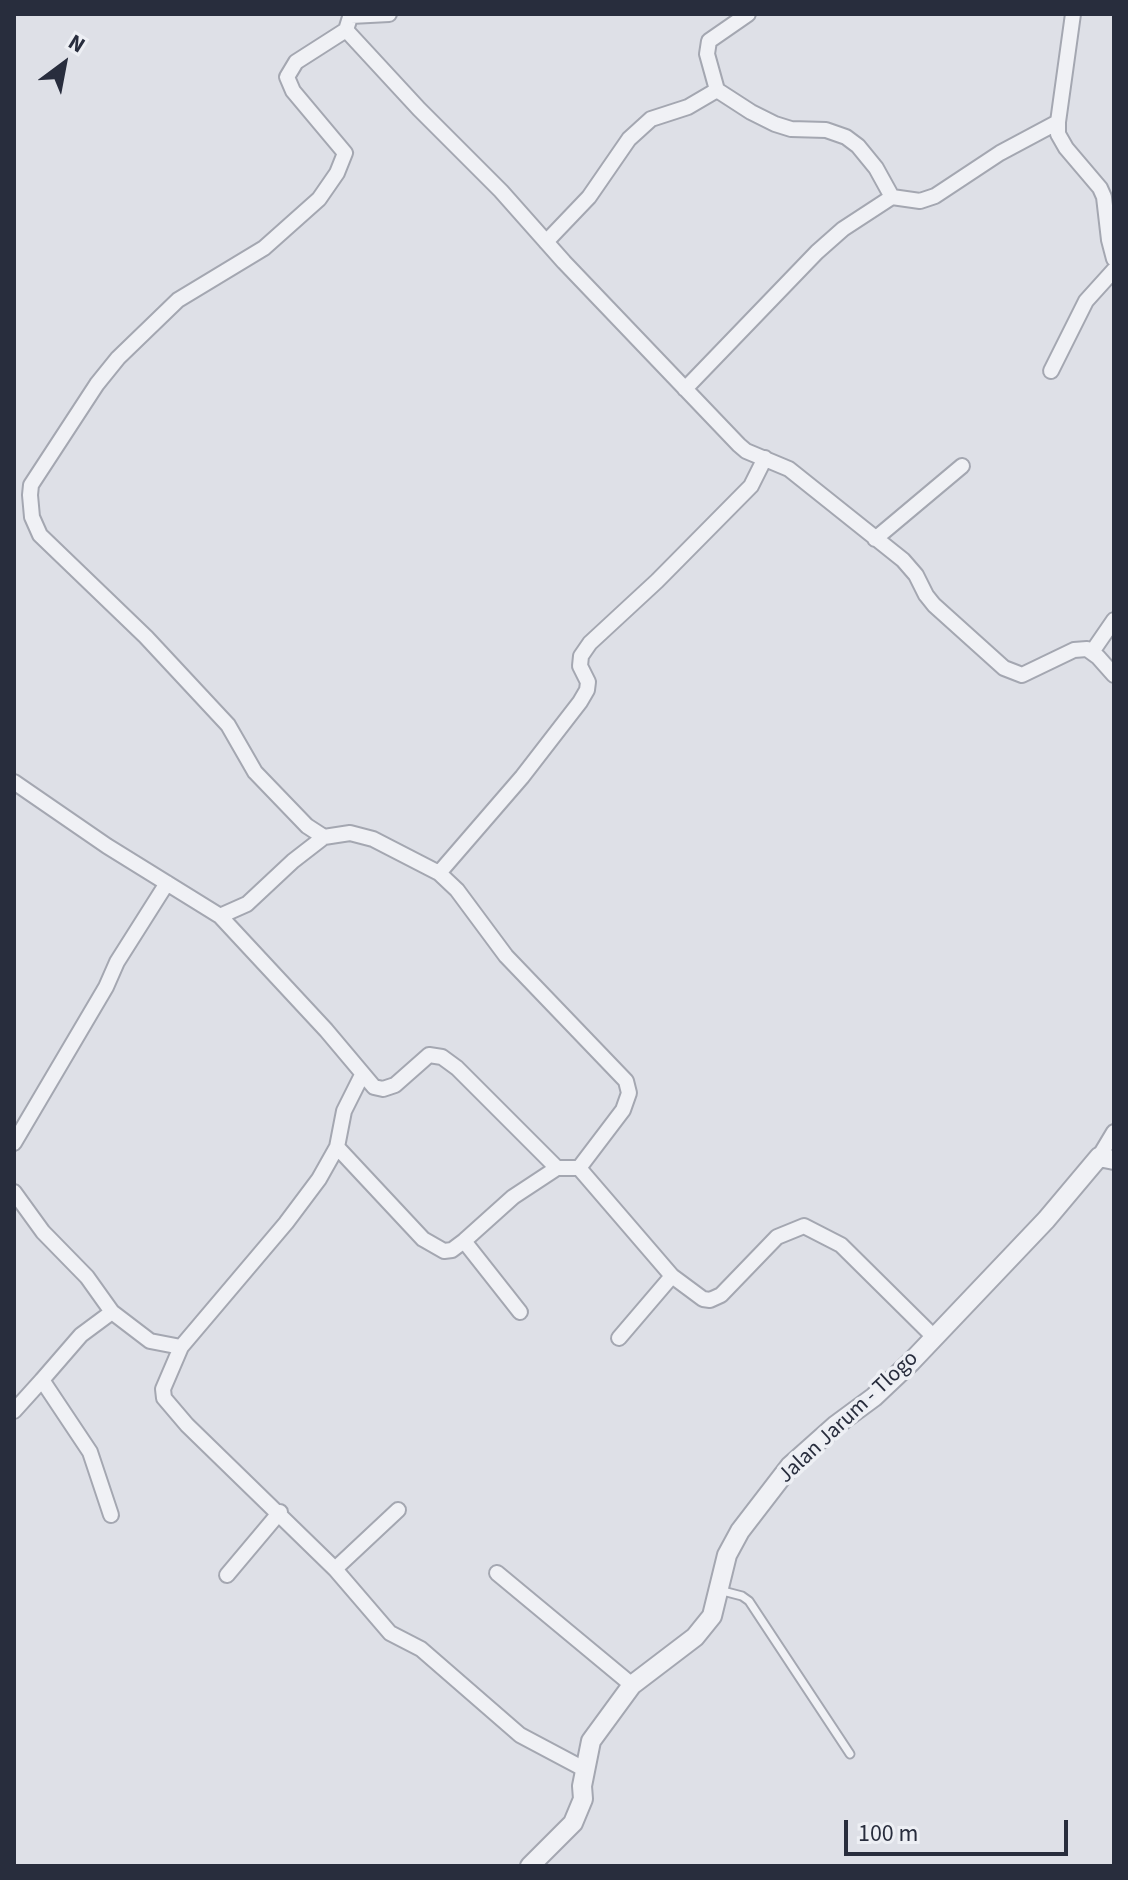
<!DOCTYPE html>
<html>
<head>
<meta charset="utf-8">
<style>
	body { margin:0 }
	#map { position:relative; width:1128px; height:1880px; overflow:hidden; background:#dee0e7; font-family:"Source Sans 3",sans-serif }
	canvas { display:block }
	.frame { position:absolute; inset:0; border:16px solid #282d3d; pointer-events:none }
	.north { position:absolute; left:24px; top:24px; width:80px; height:80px; -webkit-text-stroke:6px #edeff4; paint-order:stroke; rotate:32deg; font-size:22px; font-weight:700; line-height:32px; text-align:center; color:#282d3d }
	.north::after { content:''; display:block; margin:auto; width:28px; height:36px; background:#282d3d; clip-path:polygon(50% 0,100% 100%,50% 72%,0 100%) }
	.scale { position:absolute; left:844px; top:1820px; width:224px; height:36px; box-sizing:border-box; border:4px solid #282d3d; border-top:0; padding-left:10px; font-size:24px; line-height:28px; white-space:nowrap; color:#282d3d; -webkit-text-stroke:6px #edeff4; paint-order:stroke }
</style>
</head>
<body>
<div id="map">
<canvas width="1128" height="1880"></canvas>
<div class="frame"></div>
<div class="north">N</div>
<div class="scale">100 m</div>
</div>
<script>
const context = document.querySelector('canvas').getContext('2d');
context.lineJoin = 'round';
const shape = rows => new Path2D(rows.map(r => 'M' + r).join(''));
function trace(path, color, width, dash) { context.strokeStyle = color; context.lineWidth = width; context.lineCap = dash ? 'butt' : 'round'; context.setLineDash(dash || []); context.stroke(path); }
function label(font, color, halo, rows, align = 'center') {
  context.font = font + ' "Source Sans 3",sans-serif'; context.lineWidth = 7; context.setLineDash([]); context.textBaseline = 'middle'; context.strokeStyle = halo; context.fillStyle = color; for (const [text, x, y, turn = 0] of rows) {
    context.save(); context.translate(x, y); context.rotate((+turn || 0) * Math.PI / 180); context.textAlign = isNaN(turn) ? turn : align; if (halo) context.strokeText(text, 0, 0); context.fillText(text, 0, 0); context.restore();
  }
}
const service = shape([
	[719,1590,742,1596,749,1601,850,1754]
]);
const minor = shape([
	[351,14,346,30,419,109,501,191,564,262,739,445,746,451,789,469,903,560,916,575,926,595,934,605,1004,668,1022,675,1074,650,1087,649,1098,657,1114,675],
	[351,16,389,14],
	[717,90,707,54,709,41,748,14],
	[1058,122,1058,134,1066,148,1100,188,1104,197,1109,240,1114,259],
	[546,242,589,197,629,139,651,119,688,107,717,90,751,112,775,124,791,129,826,130,846,137,858,146,876,168,892,197],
	[1051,371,1086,301,1114,270],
	[685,389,817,252,843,229,892,197,920,201,935,196,1000,153,1058,122,1073,14],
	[875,539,962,466],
	[1092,652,1114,620],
	[14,782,107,846,220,916,326,1030,374,1087,383,1089,395,1085,429,1055,442,1057,457,1068,557,1168,579,1168],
	[324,837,307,826,255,772,228,725,146,637,40,535,32,517,30,495,31,485,97,384,118,358,178,300,264,248,319,199,337,173,345,153,293,91,287,77,296,62,346,30],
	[439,873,522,777,580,702,587,690,588,682,580,666,581,656,590,643,657,581,751,486,765,458],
	[220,916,247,904,293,861,324,837,350,833,373,839,439,873,457,890,506,956,626,1081,629,1093,623,1110,579,1168],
	[14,1143,106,987,117,962,167,883],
	[337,1147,423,1239,444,1251,452,1250,464,1241,513,1197,557,1168],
	[1099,1157,1114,1132],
	[579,1168,672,1276,703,1299,710,1300,721,1295,777,1237,804,1226,841,1245,934,1337],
	[14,1192,43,1232,87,1277,112,1312,150,1341,181,1347,163,1389,164,1398,187,1425,335,1569,390,1633,421,1649,520,1735,584,1769],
	[464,1241,520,1312],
	[619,1338,672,1276],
	[181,1347,286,1223,319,1179,337,1147,344,1111,362,1075],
	[14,1411,42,1380],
	[111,1515,90,1452,42,1380,81,1335,112,1312],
	[335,1569,398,1510],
	[497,1573,632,1685],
	[227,1575,280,1512]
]);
const tertiary = shape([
	[530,1866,573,1823,583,1799,582,1786,591,1741,632,1685,695,1637,712,1616,727,1555,740,1531,790,1466,836,1425,874,1397,911,1362,1046,1220,1099,1157,1114,1160]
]);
trace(service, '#a4a7b1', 11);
trace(minor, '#a4a7b1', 18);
trace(tertiary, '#a4a7b1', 22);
trace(service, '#f0f1f5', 7);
trace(minor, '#f0f1f5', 14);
trace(tertiary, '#f0f1f5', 18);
label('22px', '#282d3d', '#edeff4', [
	["Jalan Jarum - Tlogo",849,1418,-43]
]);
</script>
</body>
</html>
